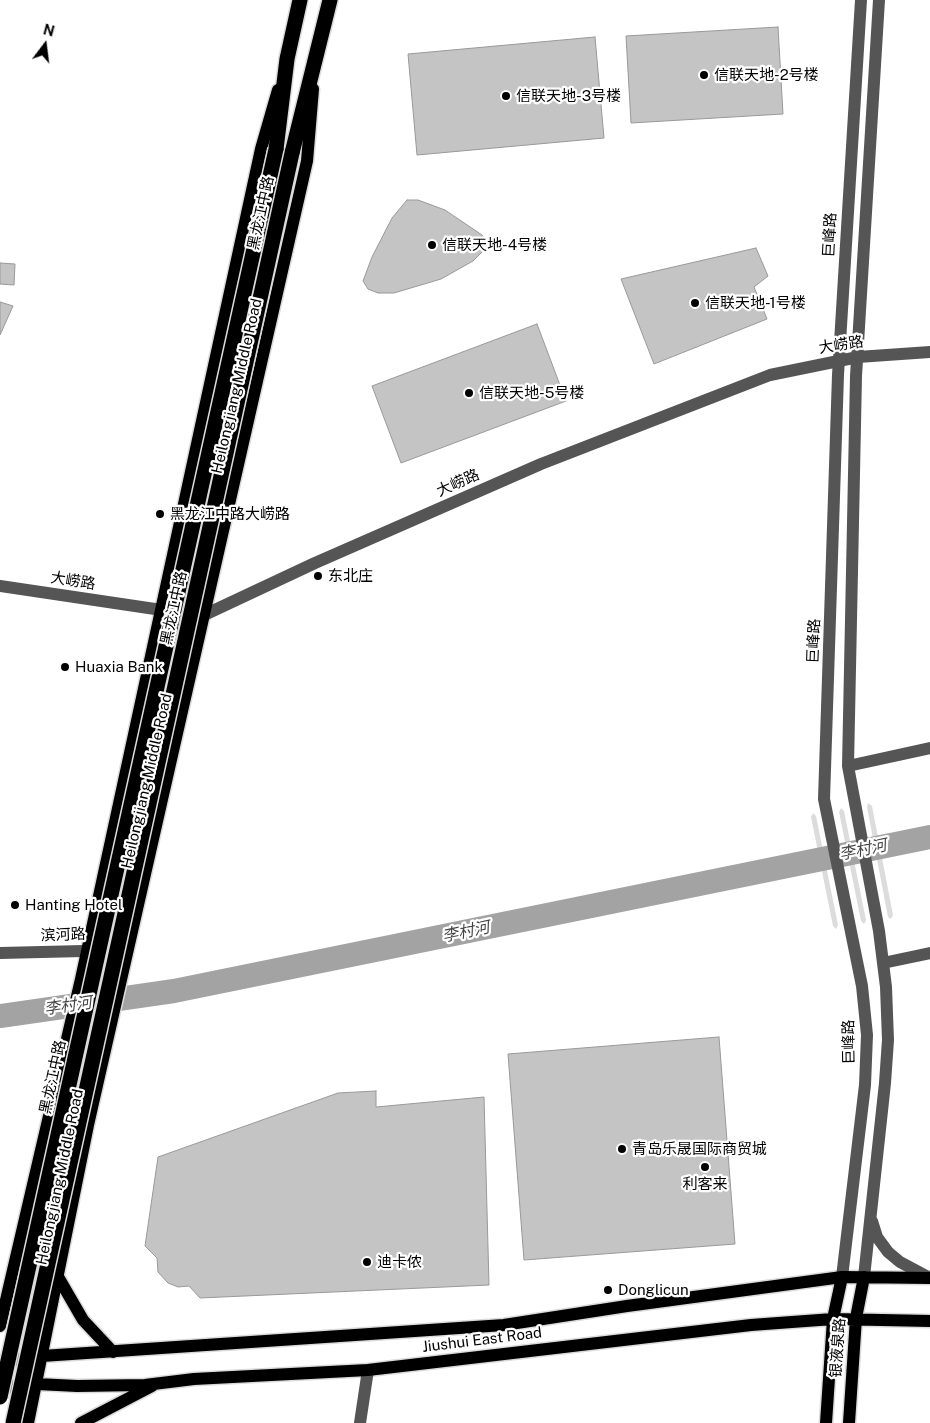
<!DOCTYPE html>
<html>
<head>
<meta charset="utf-8">
<style>
	body { margin:0 }
	#map { position:relative; width:930px; height:1423px; overflow:hidden; background:#fff; font-family:"Public Sans",sans-serif }
	canvas { display:block }
	.north { position:absolute; left:20px; top:20px; width:50px; height:50px; -webkit-text-stroke:4px #fff; paint-order:stroke; rotate:15deg; font-size:14px; font-weight:700; line-height:20px; text-align:center; color:#000 }
	.north::after { content:''; display:block; margin:auto; width:18px; height:22px; background:#000; clip-path:polygon(50% 0,100% 100%,50% 72%,0 100%) }
</style>
</head>
<body>
<div id="map">
<canvas width="930" height="1423"></canvas>
<div class="north">N</div>
</div>
<script>
const context = document.querySelector('canvas').getContext('2d');
context.lineJoin = 'round';
function fillPath(path, color) { context.fillStyle = color; context.fill(path, 'evenodd'); }
const shape = rows => new Path2D(rows.map(r => 'M' + r).join(''));
function trace(path, color, width, dash) { context.strokeStyle = color; context.lineWidth = width; context.lineCap = dash ? 'butt' : 'round'; context.setLineDash(dash || []); context.stroke(path); }
function label(font, color, halo, rows, align = 'center') {
  context.font = font + ' "Public Sans","Noto Sans SC",sans-serif'; context.lineWidth = 4.5; context.setLineDash([]); context.textBaseline = 'middle'; context.strokeStyle = halo; context.fillStyle = color; for (const [text, x, y, turn = 0] of rows) {
    context.save(); context.translate(x, y); context.rotate((+turn || 0) * Math.PI / 180); context.textAlign = isNaN(turn) ? turn : align; if (halo) context.strokeText(text, 0, 0); context.fillText(text, 0, 0); context.restore();
  }
}
fillPath(shape([
	[868,803,872,806,893,915,891,919,888,917,867,807],
	[841,808,844,811,866,920,864,924,861,921,839,812],
	[813,813,816,816,838,925,836,929,833,926,811,817]
]), '#dcdcdc');
trace(shape([
	[0,1016,174,991,930,837]
]), '#a3a3a3', 24);
const building = shape([
	[778,27,783,114,631,123,626,36,778,27],
	[595,37,604,138,417,155,408,54,595,37],
	[407,200,418,200,445,210,482,235,487,243,486,248,473,261,441,279,394,293,378,293,368,289,363,281,372,257,392,218,407,200],
	[756,248,768,276,754,287,767,319,654,364,621,279,756,248],
	[0,263,15,264,14,285,0,284,0,263],
	[0,302,13,306,0,335,0,302],
	[537,324,566,401,401,463,372,386,537,324],
	[719,1037,735,1244,524,1260,508,1054,719,1037],
	[376,1091,376,1107,484,1097,489,1285,200,1298,189,1286,178,1287,168,1283,158,1272,157,1258,145,1246,158,1157,338,1093,376,1091]
]);
fillPath(building, '#c4c4c4');
trace(building, '#999', 1);
const major = shape([
	[57,1275,83,1320,113,1352],
	[0,1326,81,979,261,149,278,90],
	[0,1362,42,1356,504,1325,627,1306,842,1277,930,1278],
	[0,1388,37,1384,77,1386,145,1385,194,1379,368,1370,751,1325,833,1319,930,1321],
	[28,1423,88,1125,307,161,313,89],
	[81,1423,152,1386],
	[826,1423,833,1319,842,1277],
	[849,1423,856,1318,864,1277]
]);
const highway = shape([
	[276,149,287,59,300,0],
	[292,153,330,0]
]);
trace(major, '#dbdbdb', 15);
trace(highway, '#dbdbdb', 18);
trace(shape([
	[0,586,202,616,315,563,541,464,770,375,858,357,930,352],
	[848,766,930,748],
	[0,953,125,950],
	[883,963,930,953],
	[872,1221,877,1237,888,1252,900,1262,930,1278],
	[842,1277,865,1085,867,1035,862,986,824,799,838,375,861,0],
	[864,1277,885,1083,888,1040,886,987,879,931,848,766,856,376,879,0],
	[360,1423,368,1370]
]), '#555', 12);
trace(major, '#000', 12);
trace(highway, '#000', 15);
const highwayBridge = shape([
	[0,1397,276,149],
	[13,1423,292,153]
]);
trace(highwayBridge, '#dbdbdb', 18, []);
trace(highwayBridge, '#000', 15);
for (const [x, y, r, color] of [
	[704,75,5,"#000"],
	[506,96,5,"#000"],
	[432,245,5,"#000"],
	[695,303,5,"#000"],
	[469,393,5,"#000"],
	[160,514,5,"#000"],
	[318,576,5,"#000"],
	[65,667,5,"#000"],
	[15,905,5,"#000"],
	[622,1149,5,"#000"],
	[705,1167,5,"#000"],
	[367,1262,5,"#000"],
	[608,1290,5,"#000"]
]) { const dot = new Path2D(); dot.arc(x, y, r, 0, 2 * Math.PI); context.fillStyle = color; context.fill(dot); trace(dot, '#fff', 2); }
label('15px', '#000', '#fff', [
	["信联天地-2号楼",714,75],
	["信联天地-3号楼",516,96],
	["信联天地-4号楼",442,245],
	["信联天地-1号楼",705,303],
	["信联天地-5号楼",479,393],
	["黑龙江中路大崂路",170,514],
	["东北庄",328,576],
	["Huaxia Bank",75,667],
	["Hanting Hotel",25,905],
	["青岛乐晟国际商贸城",632,1149],
	["利客来",705,1184,"center"],
	["迪卡侬",377,1262],
	["Donglicun",618,1290]
], 'left');
label('15px', '#000', '#fff', [
	["黑龙江中路",261,213,-78],
	["巨峰路",830,235,-87],
	["大崂路",841,345,-9],
	["Heilongjiang Middle Road",237,386,-77],
	["大崂路",458,483,-24],
	["大崂路",73,581,9],
	["黑龙江中路",174,608,-78],
	["巨峰路",814,641,-88],
	["Heilongjiang Middle Road",147,781,-77],
	["滨河路",63,935,-2],
	["巨峰路",849,1042,-91],
	["黑龙江中路",53,1077,-78],
	["Heilongjiang Middle Road",60,1177,-78],
	["Jiushui East Road",482,1340,-7],
	["银液泉路",838,1348,-86]
]);
label('italic 16px', '#444', '#fff', [
	["李村河",863,850,-12],
	["李村河",466,932,-12],
	["李村河",68,1006,-8]
]);
</script>
</body>
</html>
